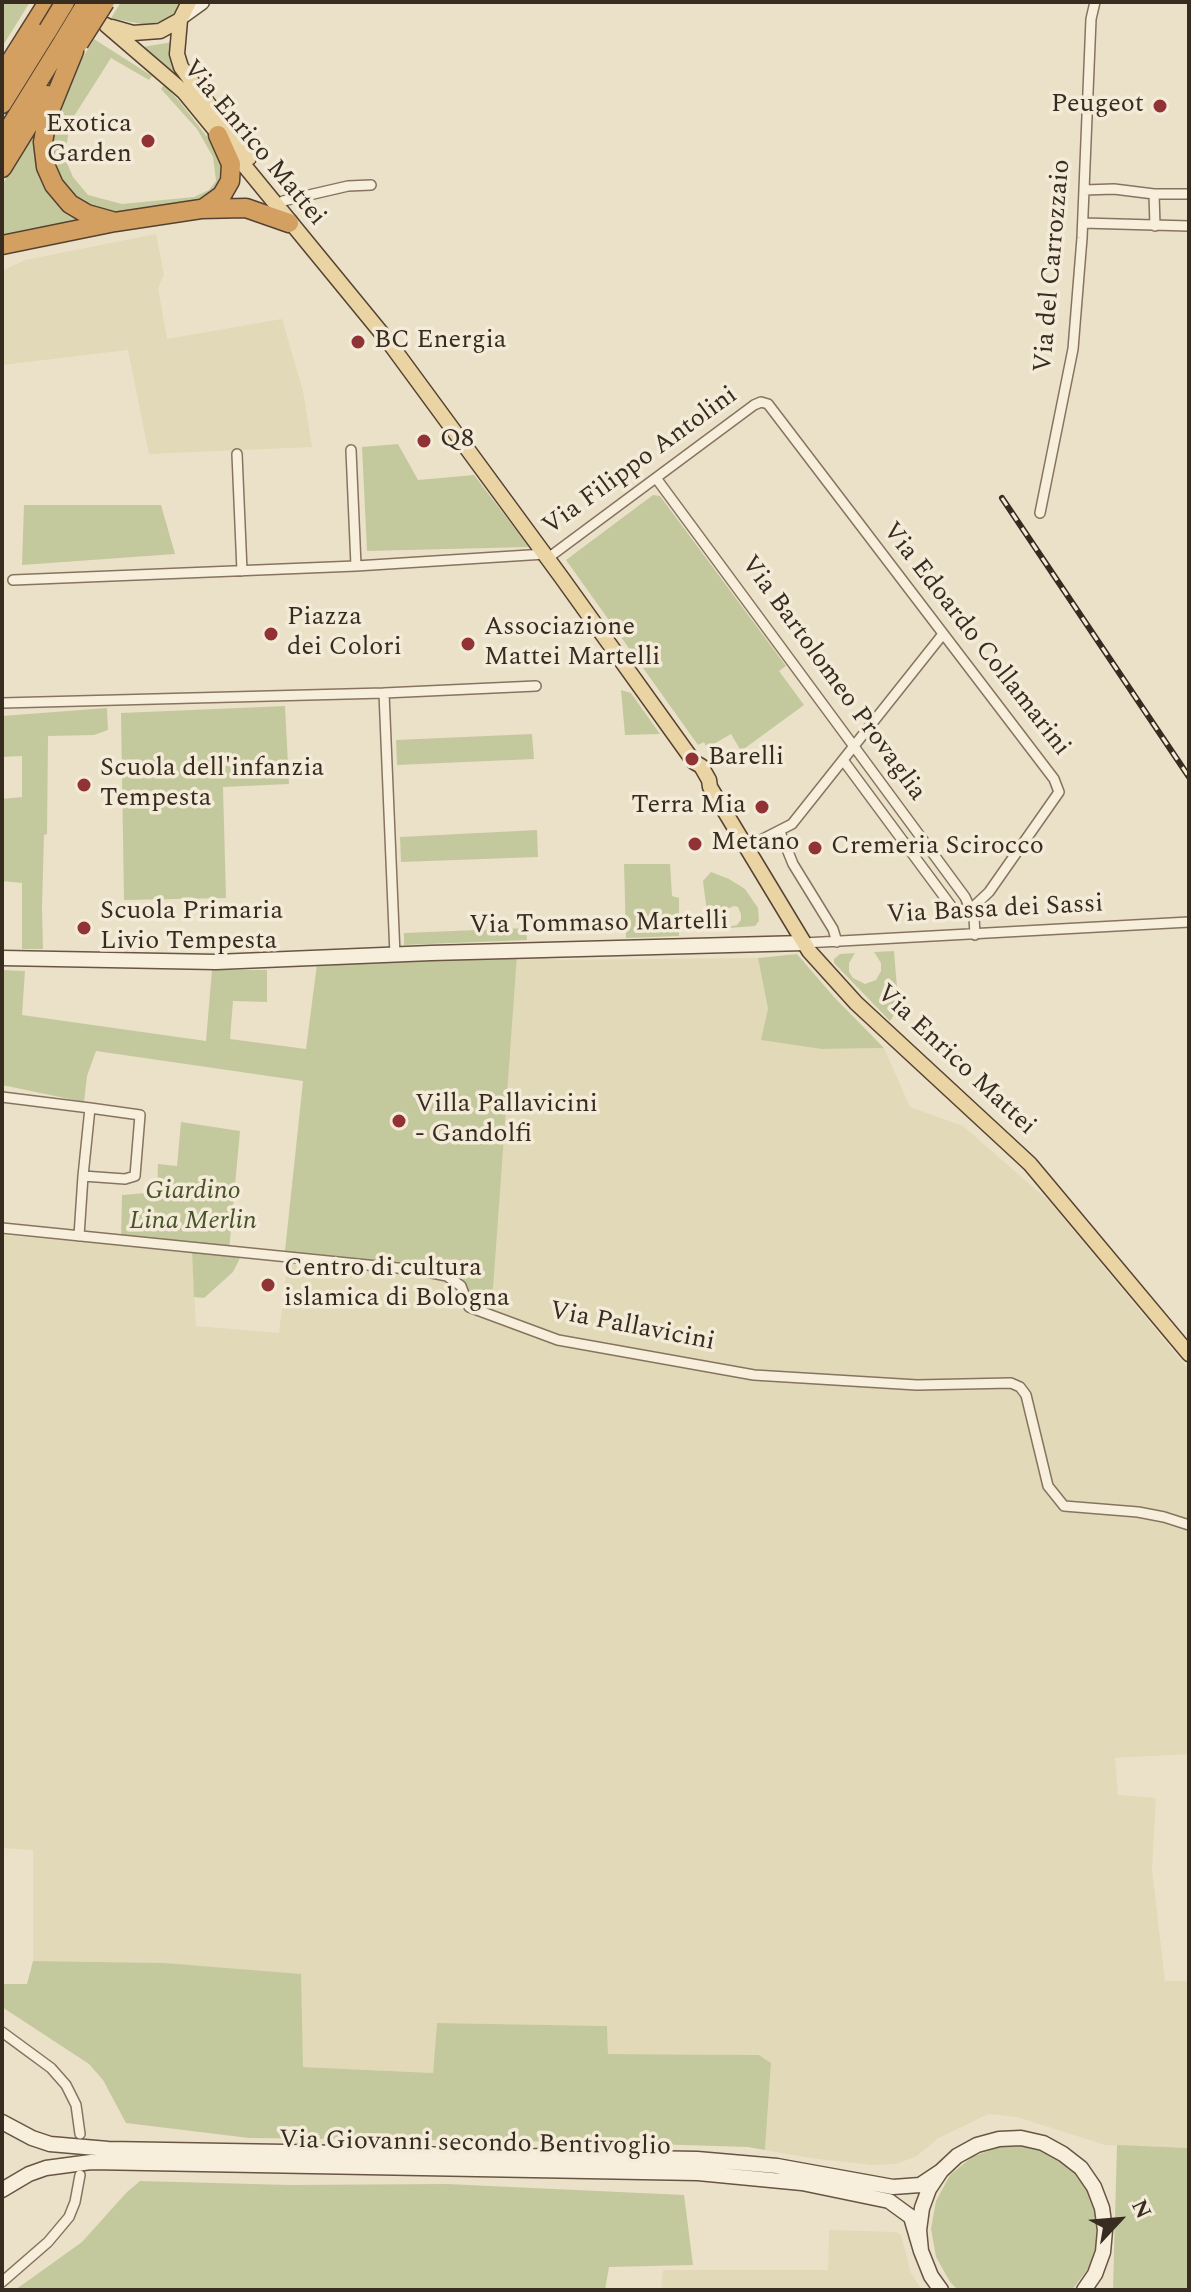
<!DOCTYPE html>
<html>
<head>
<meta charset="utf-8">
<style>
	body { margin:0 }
	#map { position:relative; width:1191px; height:2292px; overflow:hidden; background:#ebe1c9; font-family:Spectral,serif }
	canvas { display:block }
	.frame { position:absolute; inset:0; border:4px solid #382c21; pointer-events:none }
	.north { position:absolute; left:1079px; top:2180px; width:80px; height:80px; -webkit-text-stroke:6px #f3ebd8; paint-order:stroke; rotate:64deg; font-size:22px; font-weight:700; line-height:32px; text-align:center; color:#382c21 }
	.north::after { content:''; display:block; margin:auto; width:28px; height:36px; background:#382c21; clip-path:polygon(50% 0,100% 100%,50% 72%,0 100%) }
</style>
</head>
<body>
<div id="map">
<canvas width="1191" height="2292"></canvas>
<div class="frame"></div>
<div class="north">N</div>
</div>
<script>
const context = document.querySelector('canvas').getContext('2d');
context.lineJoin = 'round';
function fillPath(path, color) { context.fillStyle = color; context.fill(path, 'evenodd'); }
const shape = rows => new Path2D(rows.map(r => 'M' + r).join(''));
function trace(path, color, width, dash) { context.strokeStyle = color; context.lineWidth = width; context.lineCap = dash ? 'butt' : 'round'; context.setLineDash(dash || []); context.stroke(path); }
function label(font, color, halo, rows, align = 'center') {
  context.font = font + ' Spectral,serif'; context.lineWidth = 7; context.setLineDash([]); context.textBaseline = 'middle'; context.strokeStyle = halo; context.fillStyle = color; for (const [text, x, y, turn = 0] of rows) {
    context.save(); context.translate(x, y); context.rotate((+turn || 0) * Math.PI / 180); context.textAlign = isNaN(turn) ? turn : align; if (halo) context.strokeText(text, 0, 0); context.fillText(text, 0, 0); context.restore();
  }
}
fillPath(shape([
	[156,234,164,275,158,288,167,339,282,319,303,391,312,447,149,454,128,350,2,365,2,271,25,260],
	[517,955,559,960,758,958,768,1009,822,1049,884,1048,910,1107,963,1126,1050,1202,1189,1370,1189,1754,1115,1758,1118,1795,1156,1798,1152,1869,1165,1981,1189,1981,1189,2148,1105,2145,1017,2117,988,2114,937,2139,917,2156,896,2164,872,2165,810,2158,765,2150,771,2063,759,2055,608,2054,607,2026,437,2023,433,2073,302,2067,164,1963,33,1961,33,1850,2,1848,2,1235,192,1251,196,1326,279,1333,288,1260],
	[829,2230,896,2232,901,2235,911,2273,922,2290,661,2290,663,2270,828,2270]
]), '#e1d9b7');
fillPath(shape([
	[2,2,30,2,2,47],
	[121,2,180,2,177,11,166,20,146,25,111,18],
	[94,39,152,76,149,80,111,58,71,121,66,147,67,163,73,177,88,195,122,204,194,197,209,190,216,181,213,157,197,129,161,89,164,85,180,102,218,151,227,172,209,200,111,214,80,205,58,182,48,144,67,83],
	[173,42,249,165,142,47],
	[37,128,38,151,91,220,2,241,2,185],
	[398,444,418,480,474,475,529,547,367,551,362,447],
	[653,495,660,496,786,666,779,671,804,705,741,751,731,734,707,748,704,742,698,745,566,560],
	[24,505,161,505,175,554,22,565],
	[621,690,631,693,660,734,625,735],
	[285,706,289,784,223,787,226,898,124,900,121,713],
	[107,708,108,730,94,735,48,736,47,834,44,835,42,907,43,949,22,949,22,883,2,881,2,799,22,797,22,756,2,757,2,716],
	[532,734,534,759,397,765,396,740],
	[537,830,538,857,401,862,400,837],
	[624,864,670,864,672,896,679,898,679,936,626,938],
	[711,872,729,879,745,889,758,908,759,921,755,926,717,929,737,925,741,920,741,914,738,907,734,906,719,912,707,912,703,881],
	[526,928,527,940,404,945,404,933],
	[894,951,898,1000,902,1003,890,1021,834,963,834,959,840,954,855,953,849,963,849,972,853,978,865,984,876,980,881,971,881,963,874,952],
	[797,954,834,997,884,1048,822,1049,761,1040,768,1009,758,958],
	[517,955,491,1316,469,1307,461,1286,447,1276,288,1260,285,1251,303,1081,96,1051,87,1076,84,1102,2,1085,2,970,25,971,22,1015,206,1041,212,970,267,970,267,1002,233,1001,230,1039,306,1049,317,964],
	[181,1122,240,1131,229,1251,121,1240,122,1195,157,1192,158,1164,177,1166],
	[192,1251,241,1256,233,1272,204,1298,194,1297],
	[33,1961,164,1963,301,1974,303,2067,433,2073,437,2023,607,2026,608,2054,759,2055,771,2063,765,2150,748,2147,584,2142,249,2138,126,2123,103,2080,89,2064,2,2007,2,1984,27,1984],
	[1117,2145,1189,2148,1189,2290,1113,2290],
	[1028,2146,1052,2154,1074,2169,1089,2191,1097,2215,1098,2241,1090,2266,1072,2290,958,2290,950,2282,936,2257,931,2229,936,2201,950,2175,972,2157,999,2147],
	[140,2181,290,2185,447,2184,684,2195,693,2265,609,2267,605,2290,15,2290,82,2242,127,2192]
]), '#c4c99d');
const street = shape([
	[1084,190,1114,189,1154,194,1189,194],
	[1154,194,1155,226],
	[283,201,348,186,371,185],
	[1083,223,1189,226],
	[351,450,356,566],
	[237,454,242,571],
	[656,478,965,897,974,917,975,935],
	[1040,513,1073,349,1082,238,1091,19,1095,2],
	[548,558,754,405,761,402,768,404,1054,779,1059,792,989,892,971,909,954,910,843,760],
	[13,580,356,566,545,554],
	[384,693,536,686],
	[2,703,384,693,395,955],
	[780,832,793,864,833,929,837,942],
	[747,847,792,824,943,634],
	[804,943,1189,922],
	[2,1097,90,1108,83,1176],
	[2,1228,417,1270,447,1276,461,1286,469,1307,558,1340,754,1375,917,1385,1011,1383,1020,1387,1026,1395,1048,1486,1064,1506,1138,1512,1164,1517,1189,1525],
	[79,1236,83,1176,125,1179,135,1176,140,1115,90,1108],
	[2,2032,51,2068,66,2085,76,2105,80,2134],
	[2,2282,48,2242,69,2217,75,2202,80,2175]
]);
const secondary = shape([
	[184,15,202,2],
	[2,958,216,962,431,953,804,943],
	[2,2122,32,2138,50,2144,108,2149,697,2159,777,2166,893,2187,920,2185,941,2171],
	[2,2190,29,2174,46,2168,91,2162,698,2173,802,2183,889,2201,911,2217,921,2251],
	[941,2290,931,2276,921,2251,919,2230,922,2208,929,2189,941,2171,957,2156,977,2145,999,2139,1021,2138,1043,2143,1063,2154,1081,2168,1094,2187,1102,2208,1105,2230,1103,2252,1095,2274,1084,2290]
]);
const primary = shape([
	[180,20,177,54,181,67,249,158],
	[106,25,184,92,388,341,562,578,694,762,701,766,709,780,710,787,809,951,856,1003,1030,1164,1189,1354],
	[112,27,133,33,160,31,180,20,189,2]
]);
const highway = shape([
	[74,51,48,115,43,142,46,167,54,185,70,204,87,214,112,221],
	[2,75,48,2],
	[2,104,48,30],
	[2,140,64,40],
	[2,168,47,95],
	[204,208,222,195,230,181,231,164,218,135],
	[2,245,115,222,201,209,246,208,289,223]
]);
trace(street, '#86745f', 12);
trace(secondary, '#685542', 17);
trace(primary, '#554232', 17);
trace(highway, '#554232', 21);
trace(street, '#f7eedc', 9);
trace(secondary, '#f7eedc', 14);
trace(primary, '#ebd4a4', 14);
trace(highway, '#d3a061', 18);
const rail = shape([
	[1002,498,1189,777]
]);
trace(rail, '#382c21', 6);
trace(rail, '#f3ebd8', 3, [9]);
const highwayBridge = shape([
	[48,30,65,2],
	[64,40,87,2],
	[79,43,105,2]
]);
trace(highwayBridge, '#554232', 21, []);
trace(highwayBridge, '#d3a061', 18);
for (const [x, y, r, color] of [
	[1160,106,8,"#913335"],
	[148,141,8,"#913335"],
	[358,342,8,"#913335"],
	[424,441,8,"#913335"],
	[271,634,8,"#913335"],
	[468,644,8,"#913335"],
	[692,759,8,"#913335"],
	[84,785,8,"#913335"],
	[762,807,8,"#913335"],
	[695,844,8,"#913335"],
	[815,848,8,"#913335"],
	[84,928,8,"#913335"],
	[399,1121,8,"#913335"],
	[268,1285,8,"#913335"]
]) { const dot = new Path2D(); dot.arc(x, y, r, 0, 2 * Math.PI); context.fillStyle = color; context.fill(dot); trace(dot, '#f3ebd8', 3); }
label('26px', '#382c21', '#f3ebd8', [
	["Peugeot",1144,106,"right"],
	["Exotica",132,126,"right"],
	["Garden",132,156,"right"],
	["BC Energia",374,342],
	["Q8",440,441],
	["Piazza",287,619],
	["dei Colori",287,649],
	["Associazione",484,629],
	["Mattei Martelli",484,659],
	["Barelli",708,759],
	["Scuola dell'infanzia",100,770],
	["Tempesta",100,800],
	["Terra Mia",746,807,"right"],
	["Metano",711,844],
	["Cremeria Scirocco",831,848],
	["Scuola Primaria",100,913],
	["Livio Tempesta",100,943],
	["Villa Pallavicini",415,1106],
	["- Gandolfi",415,1136],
	["Centro di cultura",284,1270],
	["islamica di Bologna",284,1300]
], 'left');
label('26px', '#382c21', '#f3ebd8', [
	["Via Enrico Mattei",253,144,50],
	["Via del Carrozzaio",1054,266,-85],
	["Via Filippo Antolini",641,462,-36],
	["Via Edoardo Collamarini",975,640,52],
	["Via Bartolomeo Provaglia",832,679,54],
	["Via Bassa dei Sassi",995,911,-3],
	["Via Tommaso Martelli",599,925,-1],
	["Via Enrico Mattei",955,1061,43],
	["Via Pallavicini",632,1328,11],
	["Via Giovanni secondo Bentivoglio",475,2145,1]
]);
label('italic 26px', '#495329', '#f3ebd8', [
	["Giardino",193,1193],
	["Lina Merlin",193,1223]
]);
</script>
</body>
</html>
